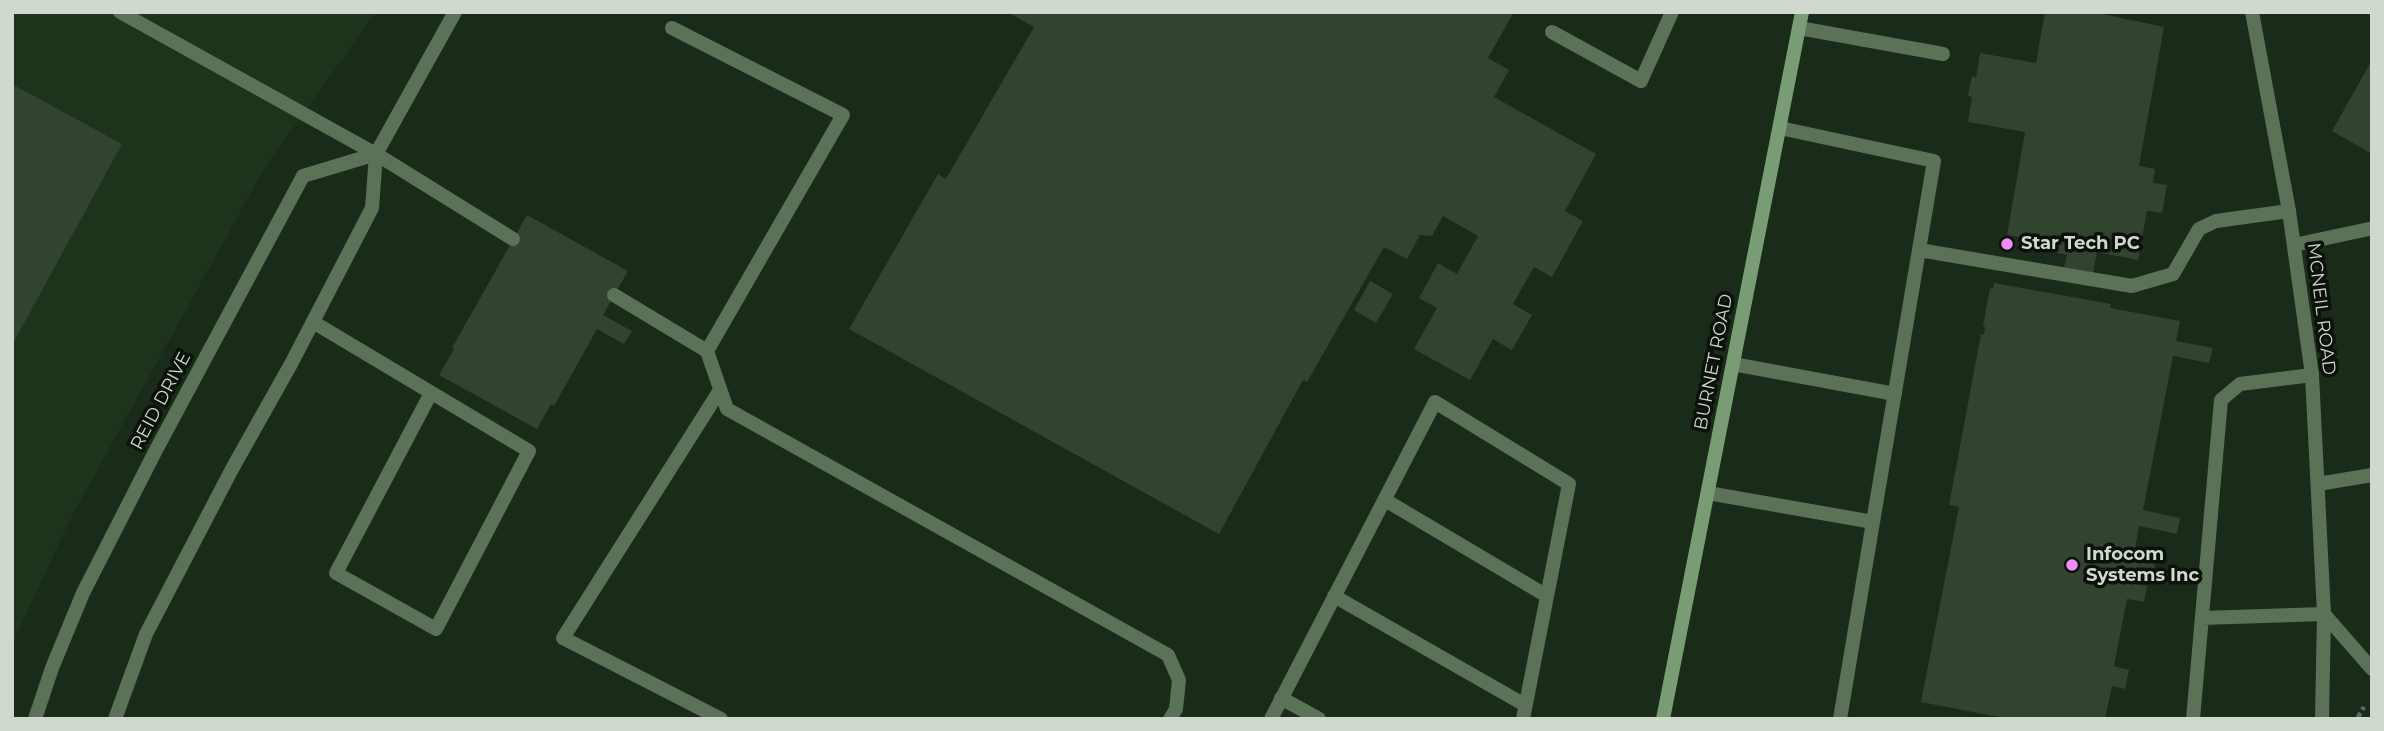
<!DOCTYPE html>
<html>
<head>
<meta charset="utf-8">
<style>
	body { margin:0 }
	#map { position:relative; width:2384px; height:731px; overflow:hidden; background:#1b2b1a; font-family:Montserrat,sans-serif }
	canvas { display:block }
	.frame { position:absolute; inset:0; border:14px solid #cfd9ce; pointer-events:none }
</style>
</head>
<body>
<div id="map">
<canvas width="2384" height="731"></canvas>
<div class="frame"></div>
</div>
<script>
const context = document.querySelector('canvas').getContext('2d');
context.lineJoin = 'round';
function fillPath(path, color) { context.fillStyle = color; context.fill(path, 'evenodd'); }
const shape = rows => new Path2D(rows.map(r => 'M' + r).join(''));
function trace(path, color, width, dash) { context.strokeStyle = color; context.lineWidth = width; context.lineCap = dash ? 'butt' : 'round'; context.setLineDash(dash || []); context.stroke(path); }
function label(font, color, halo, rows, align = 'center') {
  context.font = font + ' Montserrat,sans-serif'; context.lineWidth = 7; context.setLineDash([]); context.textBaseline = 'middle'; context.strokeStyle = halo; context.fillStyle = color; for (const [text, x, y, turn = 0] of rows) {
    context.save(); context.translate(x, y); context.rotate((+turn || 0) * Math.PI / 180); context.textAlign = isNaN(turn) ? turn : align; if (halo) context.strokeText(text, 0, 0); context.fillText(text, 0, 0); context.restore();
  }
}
fillPath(shape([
	[12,12,376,12,264,169,72,516,12,644]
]), '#1e331c');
fillPath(shape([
	[1007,12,1514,12,1488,58,1509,70,1494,97,1596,154,1565,211,1583,221,1552,277,1534,267,1513,304,1532,315,1512,350,1493,339,1470,380,1414,349,1437,308,1419,298,1438,263,1457,274,1478,236,1443,216,1432,236,1420,235,1407,259,1384,247,1307,382,1303,380,1219,534,849,329,938,174,946,179,1034,27],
	[2045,12,2093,12,2164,27,2139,166,2155,169,2153,183,2167,185,2162,213,2147,211,2138,260,2097,252,2093,273,2064,268,2067,255,2037,249,2039,241,2007,235,2025,132,1968,122,1972,97,1968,96,1972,76,1976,78,1980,53,2036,63],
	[2372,60,2372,154,2332,131],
	[12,84,122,144,12,345],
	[527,215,628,271,603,315,632,331,624,344,597,329,554,406,551,404,537,429,439,375,454,349,452,348],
	[1370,281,1393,294,1376,323,1354,310],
	[1994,283,2111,304,2110,308,2180,321,2176,341,2213,348,2209,363,2173,356,2143,510,2180,518,2177,534,2139,526,2135,549,2139,550,2137,559,2155,563,2152,578,2133,574,2131,583,2147,586,2144,602,2127,599,2114,666,2129,670,2125,689,2112,686,2105,719,2009,719,1921,702,1959,507,1949,505,1981,334,1984,335,1985,327,1983,326,1990,288,1993,289]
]), '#324330');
trace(shape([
	[2357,719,2364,707]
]), '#5f6d5e', 4.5, [7, 3.5]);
trace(shape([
	[672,28,843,115,707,351],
	[1799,28,1943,54],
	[1552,32,1641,81,1672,12],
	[1780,128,1934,161,1873,522],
	[376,154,513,239],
	[2294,245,2369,229],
	[1919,250,2132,286,2173,274,2199,229,2216,221,2289,211],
	[614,295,707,351,727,409,1168,655,1179,680,1176,709,1170,719],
	[313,322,529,451,436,629,336,573,431,393],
	[1733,364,1895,394],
	[720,390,563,638,721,719],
	[2318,484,2372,475],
	[1708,493,1873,522,1840,719],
	[1385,500,1547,596],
	[1334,596,1525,705],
	[2202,618,2324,614],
	[1281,698,1319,719],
	[1271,719,1435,402,1569,484,1523,719],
	[2193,719,2221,400,2240,384,2312,375]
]), '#5b7258', 14);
trace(shape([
	[120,12,376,154],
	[2252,12,2289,211,2312,375,2324,614,2372,669],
	[35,719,52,668,83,593,156,450,303,176,376,154],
	[115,719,146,634,232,469,291,364,372,208,376,154,455,12],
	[2322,719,2324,614]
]), '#5b7258', 14);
trace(shape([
	[1663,719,1802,12]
]), '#789d74', 14);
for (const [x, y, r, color] of [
	[2007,244,7,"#ef8bf6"],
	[2072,565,7,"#ef8bf6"]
]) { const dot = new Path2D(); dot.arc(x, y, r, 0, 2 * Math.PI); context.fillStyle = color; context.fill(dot); trace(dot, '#0b120a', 2.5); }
label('bold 18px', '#cfd9ce', '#0b120a', [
	["Star Tech PC",2021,244],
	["Infocom",2086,555],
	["Systems Inc",2086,576]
], 'left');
label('18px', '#cfd9ce', '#0b120a', [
	["MCNEIL ROAD",2321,309,83],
	["BURNET ROAD",1714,362,-79],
	["REID DRIVE",161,401,-62]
]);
</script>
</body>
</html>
